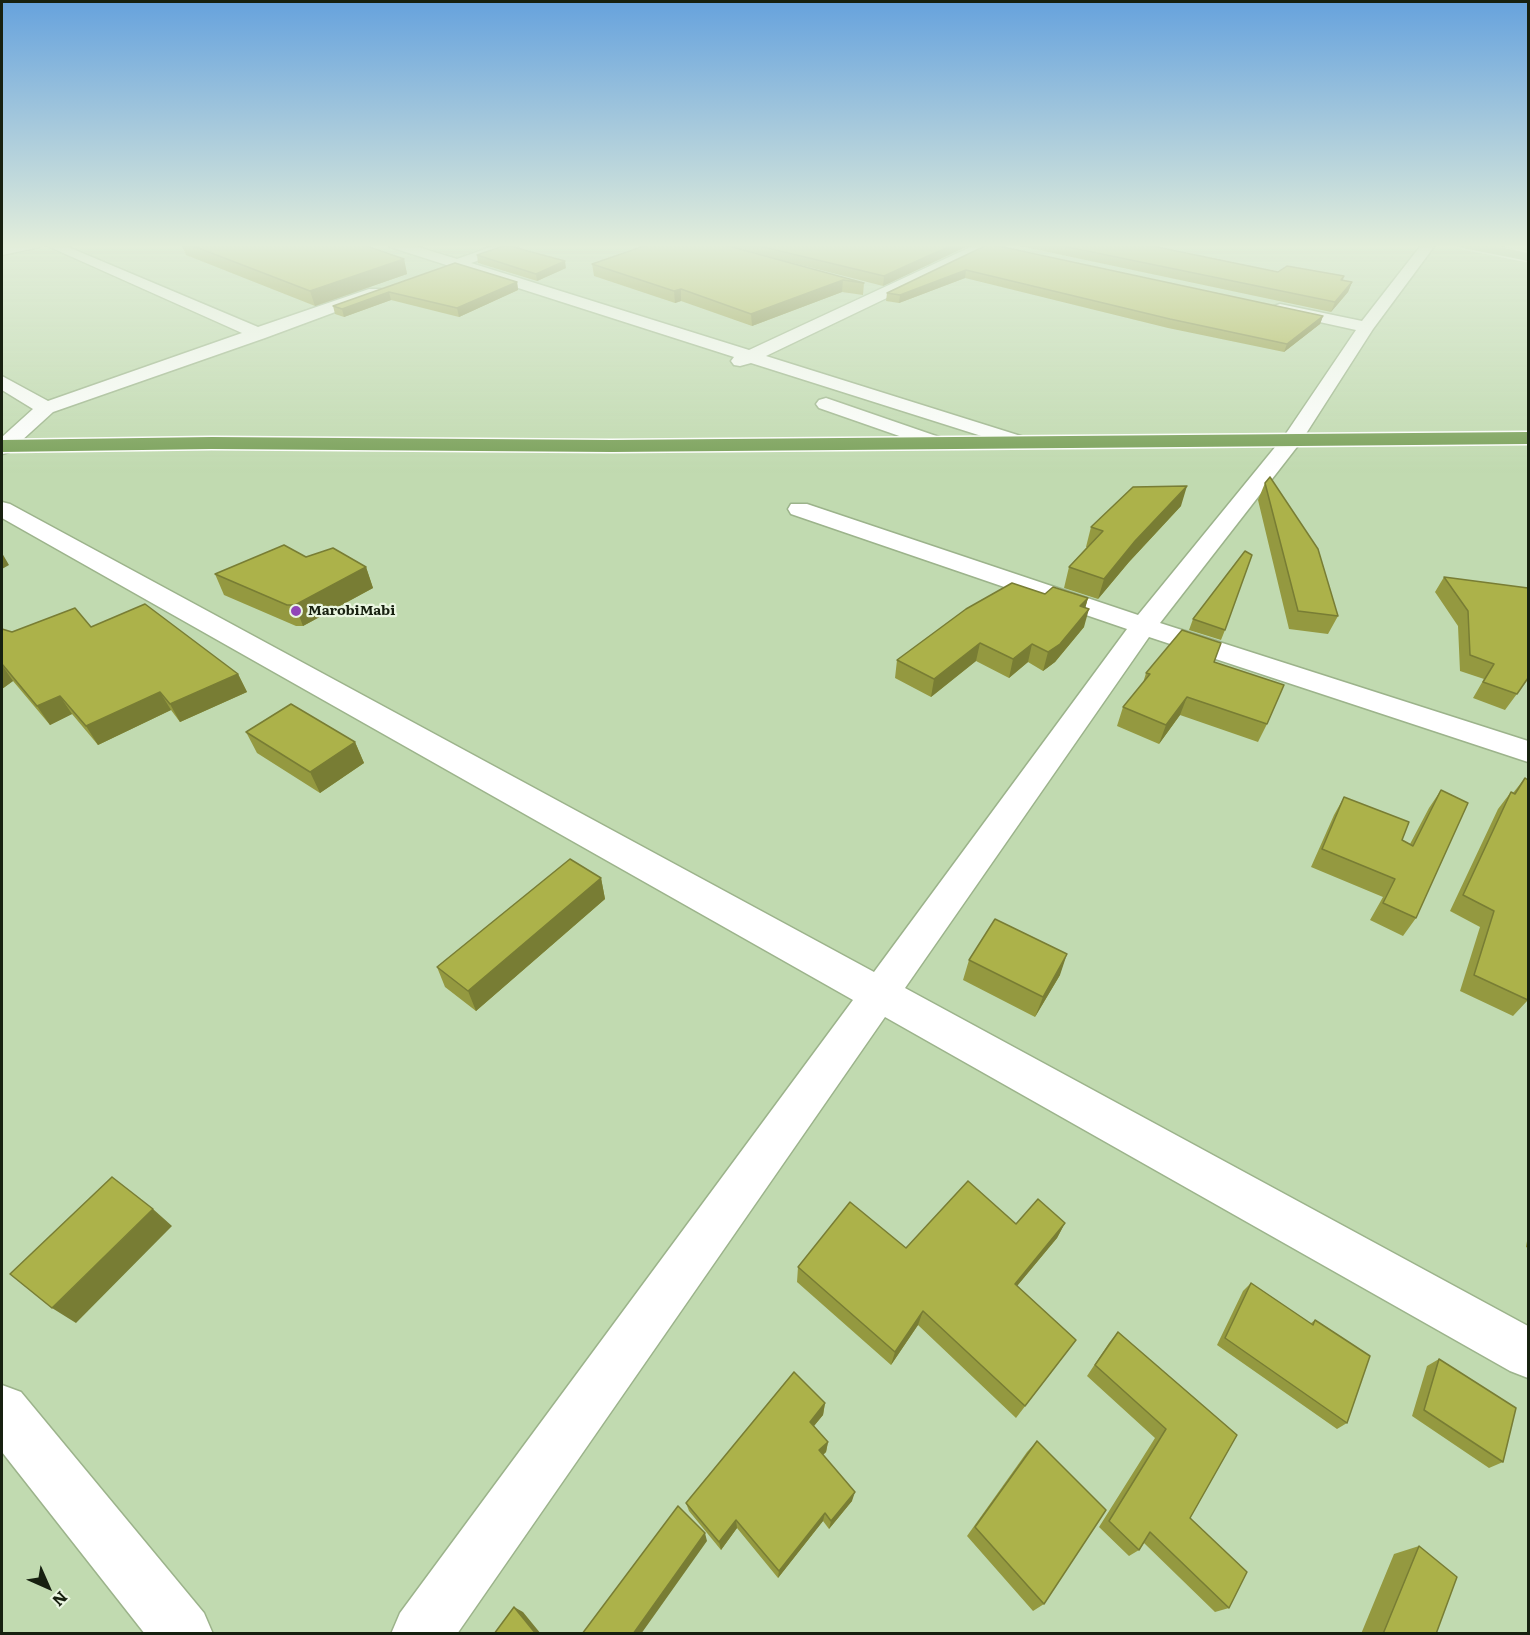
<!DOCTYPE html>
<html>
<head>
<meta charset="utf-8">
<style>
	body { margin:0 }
	#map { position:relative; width:1530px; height:1635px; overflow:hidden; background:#c1dab0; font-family:Literata,serif }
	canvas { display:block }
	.frame { position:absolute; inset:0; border:3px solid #172010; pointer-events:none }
	.north { position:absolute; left:18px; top:1557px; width:60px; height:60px; -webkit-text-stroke:4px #eaf6e1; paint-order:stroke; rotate:135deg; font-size:16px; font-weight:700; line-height:24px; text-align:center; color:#172010 }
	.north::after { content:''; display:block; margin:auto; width:21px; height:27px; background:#172010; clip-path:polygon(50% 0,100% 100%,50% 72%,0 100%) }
</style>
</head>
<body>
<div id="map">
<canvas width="1530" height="1635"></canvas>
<div class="frame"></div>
<div class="north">N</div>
</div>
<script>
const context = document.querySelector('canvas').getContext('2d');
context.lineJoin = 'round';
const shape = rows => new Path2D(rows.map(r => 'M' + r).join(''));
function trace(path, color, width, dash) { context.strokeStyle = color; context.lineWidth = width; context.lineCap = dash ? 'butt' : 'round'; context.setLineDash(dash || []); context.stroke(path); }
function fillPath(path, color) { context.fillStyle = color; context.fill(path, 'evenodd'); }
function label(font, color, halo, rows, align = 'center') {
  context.font = font + ' Literata,serif'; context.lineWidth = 4.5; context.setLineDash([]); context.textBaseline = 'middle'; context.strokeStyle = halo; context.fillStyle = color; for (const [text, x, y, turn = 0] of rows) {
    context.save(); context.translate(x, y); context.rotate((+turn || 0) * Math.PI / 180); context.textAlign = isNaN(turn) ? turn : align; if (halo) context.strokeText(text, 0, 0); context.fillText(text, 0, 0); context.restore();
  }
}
const minor = shape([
	[16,244,42,244,40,247,2,255,2,247,16,244],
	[43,244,61,244,258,327,369,289,381,289,383,292,381,295,265,338,53,412,9,452,2,454,2,437,33,409,2,390,2,376,48,401,242,333,43,244],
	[388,244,408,244,457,259,499,244,519,244,517,247,471,263,749,350,977,244,995,244,993,247,766,356,1024,437,1027,441,1024,445,1017,447,1010,445,751,363,740,366,734,365,731,361,734,357,390,247,388,244],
	[1422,244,1436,244,1373,329,1300,443,1160,623,1528,741,1528,762,1149,637,905,988,1528,1326,1528,1378,1510,1371,885,1017,457,1634,391,1634,400,1613,853,1000,2,518,2,502,10,504,874,972,1127,629,791,514,788,509,791,504,807,504,1138,615,1285,435,1356,330,1274,312,1272,309,1274,306,1280,304,1362,321,1422,244],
	[826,398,942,438,945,442,942,446,935,448,928,446,819,408,816,404,819,400,826,398],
	[2,1385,21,1392,204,1613,213,1634,145,1634,2,1452,2,1385]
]);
const major = shape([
	[1456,244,1483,244,1528,253,1528,261,1463,248,1456,244]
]);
const highway = shape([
	[1528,432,1528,444,612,452,212,449,2,452,2,440,212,437,612,440,1528,432]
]);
trace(minor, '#9cb38b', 3);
trace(major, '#fff', 3);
trace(highway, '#fff', 3);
fillPath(minor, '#fff');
fillPath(major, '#aec59a');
fillPath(highway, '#789f57');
fillPath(shape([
	[181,244,361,244,404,259,407,274,315,306,186,255],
	[650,244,972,244,883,286,789,262,864,283,863,295,842,292,752,326,681,301,675,303,594,276,592,264],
	[989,244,1323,316,1320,324,1284,352,1168,328,965,278,899,303,886,301,887,293],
	[1010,244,1155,244,1151,245,1278,272,1344,276,1343,280,1352,282,1348,292,1331,312],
	[477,255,566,268,537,281,478,263],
	[455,263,517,282,518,290,459,317,391,300,344,317,335,314,333,306],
	[1265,483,1338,616,1328,634,1289,629,1258,500],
	[1181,506,1129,562,1098,599,1064,588,1069,567,1087,547,1086,547,1091,527],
	[306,557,366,567,373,588,303,626,296,626,224,595,215,574],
	[1444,577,1528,679,1505,710,1473,698,1484,679,1460,671,1458,626,1435,592],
	[1045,594,1088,598,1085,608,1084,627,1055,662,1043,671,1028,662,1009,678,976,661,931,697,895,678,897,660],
	[1193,619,1225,630,1221,640,1189,630],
	[91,627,238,674,247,692,180,722,171,710,98,745,72,714,50,725,13,681,2,689,2,629,12,632],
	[1214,662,1267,724,1258,742,1180,715,1159,744,1117,726,1123,707,1143,683,1146,673],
	[246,732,355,742,364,763,320,793,257,753],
	[1525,778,1528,1000,1513,1016,1460,991,1480,927,1450,911,1498,809,1511,792,1513,793],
	[1441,790,1416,918,1403,936,1370,920,1383,897,1311,867,1334,815,1344,797,1402,840,1410,844,1429,808],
	[601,878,605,899,476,1011,445,987,437,967],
	[969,960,1060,975,1035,1017,963,980],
	[1065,1223,1057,1238,1017,1286,1076,1340,1016,1418,918,1325,891,1365,797,1282,798,1267,906,1248,1016,1224],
	[1528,1235,1528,1248,1526,1247],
	[1251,1283,1310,1324,1315,1320,1347,1423,1337,1429,1217,1345,1243,1291],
	[1118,1332,1237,1435,1190,1518,1229,1608,1215,1612,1144,1543,1139,1550,1129,1556,1099,1527,1155,1438,1087,1376,1109,1343],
	[1439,1359,1503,1462,1489,1468,1412,1416,1427,1366],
	[825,1403,823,1415,814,1426,828,1442,826,1452,823,1455,852,1501,829,1529,823,1521,778,1578,737,1528,721,1550,689,1511,686,1503],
	[1037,1441,1044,1604,1033,1611,967,1536,1027,1452],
	[1419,1546,1436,1634,1361,1634,1394,1554]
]), '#949940');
fillPath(shape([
	[954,244,972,244,883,286,884,276],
	[404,259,407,274,315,306,310,291],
	[565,261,566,268,537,281,536,274],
	[966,270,965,278,899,303,900,295],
	[843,280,842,292,752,326,751,314],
	[517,282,518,290,459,317,457,308],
	[1352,282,1348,292,1331,312,1335,302],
	[681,289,681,301,675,303,674,291],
	[389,292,391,300,344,317,342,309],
	[1323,316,1320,324,1284,352,1287,344],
	[1187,486,1181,506,1129,562,1098,599,1104,579,1135,541],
	[2,553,9,565,2,569],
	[366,567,373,588,303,626,295,605],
	[1088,598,1083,616,1080,606],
	[1089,609,1084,627,1055,662,1043,671,1048,652],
	[980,643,976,661,931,697,934,679],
	[1032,644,1028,662,1009,678,1013,659],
	[2,665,13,681,2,689],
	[238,674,247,692,180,722,170,704],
	[160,692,171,710,98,745,86,726],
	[60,696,72,714,50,725,37,706],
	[1187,697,1180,715,1159,744,1166,725],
	[355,742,364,763,320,793,310,772],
	[601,878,605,899,476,1011,468,991],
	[1067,954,1060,975,1035,1017,1043,997],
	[153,1209,172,1226,76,1323,52,1308],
	[1065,1223,1057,1238,1007,1298,1015,1284],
	[923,1311,918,1325,891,1365,895,1352],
	[825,1403,823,1415,808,1433,810,1422],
	[828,1442,826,1452,817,1460,819,1450],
	[855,1492,852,1501,829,1529,831,1521],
	[825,1513,823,1521,778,1578,779,1571],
	[736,1520,737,1528,721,1550,719,1542],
	[705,1533,707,1541,641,1634,633,1634],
	[514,1607,523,1612,541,1634,536,1634]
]), '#787d34');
const building = shape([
	[188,244,361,244,404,259,310,291,188,244],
	[650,244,721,244,864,283,843,280,751,314,681,289,674,291,592,264,650,244],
	[751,244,954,244,884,276,751,244],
	[989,244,1323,316,1287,344,1170,319,966,270,900,295,887,293,989,244],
	[1053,244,1142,244,1278,272,1287,266,1344,276,1341,280,1352,282,1335,302,1053,244],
	[506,245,565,261,536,274,477,255,506,245],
	[455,263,517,282,457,308,389,292,342,309,333,306,455,263],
	[1270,477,1318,549,1338,616,1298,611,1265,483,1270,477],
	[1187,486,1135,541,1104,579,1069,567,1103,531,1091,527,1133,487,1187,486],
	[284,545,306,557,333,548,366,567,295,605,287,605,215,574,284,545],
	[1245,551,1252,555,1225,630,1193,619,1245,551],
	[1444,577,1528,588,1528,678,1517,694,1483,682,1494,664,1470,655,1468,611,1444,577],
	[1012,583,1045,594,1053,587,1088,598,1080,606,1089,609,1060,644,1048,652,1032,644,1013,659,980,643,934,679,897,660,966,609,1012,583],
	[145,604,238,674,170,704,160,692,86,726,60,696,37,706,2,664,2,629,12,632,75,608,91,627,145,604],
	[1182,630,1221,643,1214,662,1284,685,1267,724,1187,697,1166,725,1123,707,1150,674,1146,673,1182,630],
	[291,704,355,742,310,772,246,732,291,704],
	[1525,778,1528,780,1528,1000,1474,975,1494,911,1463,895,1511,792,1515,794,1525,778],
	[1441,790,1468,803,1416,918,1383,903,1395,879,1322,849,1344,797,1409,822,1402,840,1413,846,1441,790],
	[570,859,601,878,468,991,437,967,570,859],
	[995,919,1067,954,1043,997,969,960,995,919],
	[112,1177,153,1209,52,1308,10,1274,112,1177],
	[968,1181,1016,1224,1038,1199,1065,1223,1015,1284,1076,1340,1025,1406,923,1311,895,1352,798,1267,850,1202,906,1248,968,1181],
	[1251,1283,1313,1325,1315,1320,1370,1356,1347,1423,1225,1338,1251,1283],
	[1118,1332,1237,1435,1190,1518,1247,1572,1229,1608,1150,1532,1139,1550,1109,1521,1166,1429,1095,1365,1118,1332],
	[1439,1359,1516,1408,1503,1462,1424,1410,1439,1359],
	[794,1372,825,1403,810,1422,828,1442,819,1450,855,1492,831,1521,825,1513,779,1571,736,1520,719,1542,686,1503,794,1372],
	[1037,1441,1106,1510,1044,1604,975,1527,1037,1441],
	[678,1506,705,1533,633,1634,582,1634,678,1506],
	[1419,1546,1457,1577,1436,1634,1383,1634,1419,1546],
	[514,1607,536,1634,494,1634,514,1607]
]);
fillPath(building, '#acb24a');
trace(building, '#787d34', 1.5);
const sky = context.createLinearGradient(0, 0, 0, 473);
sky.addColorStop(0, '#66a2dd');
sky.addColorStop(0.52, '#e3eedb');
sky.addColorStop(1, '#e3eedb00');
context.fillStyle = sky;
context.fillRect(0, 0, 1530, 473);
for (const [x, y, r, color] of [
	[296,611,6,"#9146b8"]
]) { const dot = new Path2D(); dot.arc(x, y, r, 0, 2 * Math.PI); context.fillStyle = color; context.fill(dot); trace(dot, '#eaf6e1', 2); }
label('bold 14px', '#172010', '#eaf6e1', [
	["MarobiMabi",308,611]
], 'left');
</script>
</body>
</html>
